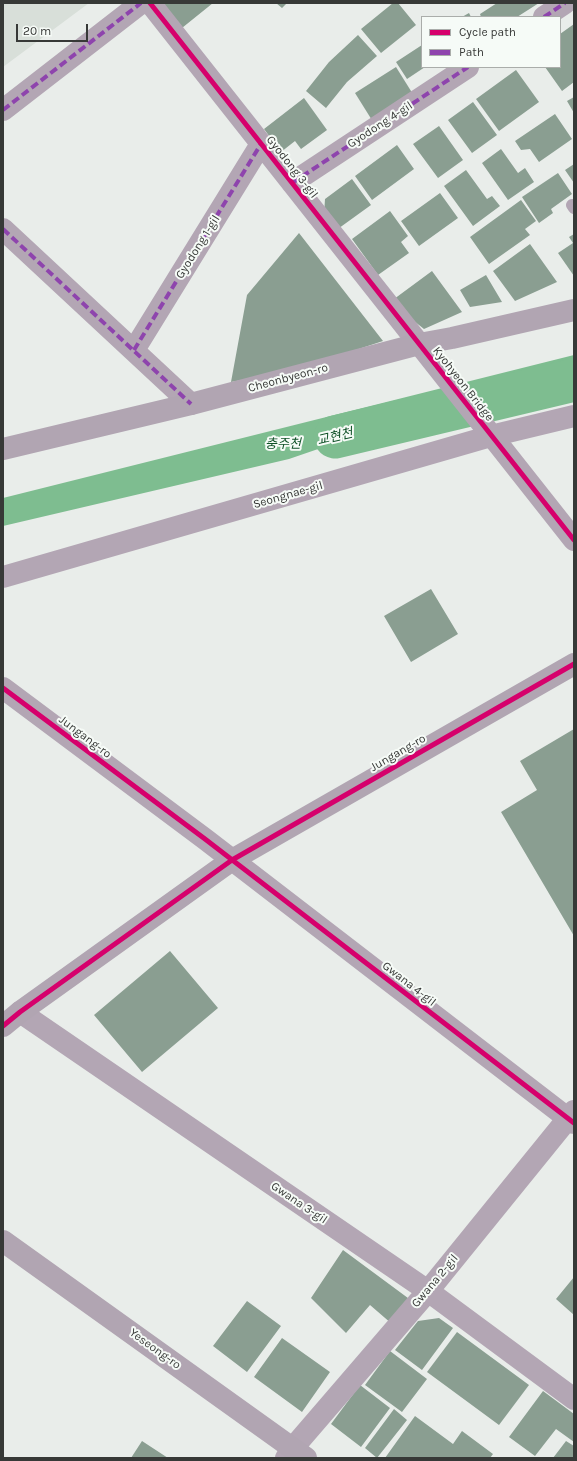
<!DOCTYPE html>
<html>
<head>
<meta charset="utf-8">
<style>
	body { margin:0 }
	#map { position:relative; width:577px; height:1461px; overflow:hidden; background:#e9edea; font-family:Karla,sans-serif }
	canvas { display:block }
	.frame { position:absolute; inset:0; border:4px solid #373937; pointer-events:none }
	.legend { position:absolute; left:421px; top:16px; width:140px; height:52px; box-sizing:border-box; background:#f6fbf7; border:1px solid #aaadaa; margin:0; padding:5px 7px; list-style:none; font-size:12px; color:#373937 }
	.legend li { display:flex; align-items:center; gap:8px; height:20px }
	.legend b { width:20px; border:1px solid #aaadaa }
	.scale { position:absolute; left:16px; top:24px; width:72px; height:18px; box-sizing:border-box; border:2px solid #373937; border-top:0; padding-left:5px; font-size:12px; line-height:14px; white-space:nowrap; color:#373937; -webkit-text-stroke:3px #f6fbf7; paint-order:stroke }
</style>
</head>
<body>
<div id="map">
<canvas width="577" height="1461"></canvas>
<div class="frame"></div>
<ul class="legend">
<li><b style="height:5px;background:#d6006c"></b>Cycle path</li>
<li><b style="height:5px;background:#8e44ad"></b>Path</li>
</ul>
<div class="scale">20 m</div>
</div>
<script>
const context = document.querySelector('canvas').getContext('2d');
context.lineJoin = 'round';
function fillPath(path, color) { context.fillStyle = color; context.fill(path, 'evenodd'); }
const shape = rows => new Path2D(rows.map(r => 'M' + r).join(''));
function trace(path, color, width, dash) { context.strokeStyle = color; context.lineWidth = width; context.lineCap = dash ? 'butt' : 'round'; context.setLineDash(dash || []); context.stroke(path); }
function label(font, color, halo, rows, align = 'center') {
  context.font = font + ' Karla,"Noto Sans KR",sans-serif'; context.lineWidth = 4; context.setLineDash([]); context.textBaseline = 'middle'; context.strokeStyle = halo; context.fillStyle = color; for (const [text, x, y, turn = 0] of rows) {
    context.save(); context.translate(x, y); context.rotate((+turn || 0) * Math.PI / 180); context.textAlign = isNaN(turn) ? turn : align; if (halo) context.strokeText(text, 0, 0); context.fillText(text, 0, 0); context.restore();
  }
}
fillPath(shape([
	[3,3,89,3,3,67]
]), '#d8dfd9');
fillPath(shape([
	[574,355,574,369,484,392,289,459,3,526,3,498]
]), '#7ebd90');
trace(shape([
	[335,437,574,380]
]), '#7ebd90', 43);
fillPath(shape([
	[163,3,213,3,177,32],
	[276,3,287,3,282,8],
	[393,3,398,3,416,25,381,53,361,29],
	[497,3,539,3,517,17,481,17,480,14],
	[469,13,471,17,462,17],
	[574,24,574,82,562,91,545,67,560,67,560,34],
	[358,35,377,56,347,82,326,108,306,91,329,62],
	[422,45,422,67,425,67,407,79,396,62],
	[396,67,416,99,375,125,355,93],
	[516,70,539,102,499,131,476,99],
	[574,97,574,113,567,101],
	[304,98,327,130,301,149,295,141,281,152,264,129],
	[473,102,497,135,472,153,448,120],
	[555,114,572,139,539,162,530,149,521,150,515,141],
	[439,126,463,160,438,178,413,144],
	[397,145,414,169,372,200,355,176],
	[501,149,518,173,525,168,534,182,508,200,482,163],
	[574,164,574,183,565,170],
	[466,170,487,199,492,196,500,206,473,226,444,186],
	[558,173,572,194,551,209,553,213,539,223,522,197],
	[352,179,371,205,335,231,324,215,325,199],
	[440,193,458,218,419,246,401,221],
	[521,200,536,221,525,229,530,235,489,264,470,237],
	[390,211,408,236,401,242,409,253,378,275,352,239],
	[299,233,383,341,295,370,231,382,247,295],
	[574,234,574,276,558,253,573,243,569,237],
	[530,244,557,282,515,301,493,271],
	[432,271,462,312,424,329,390,302],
	[486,275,502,302,470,307,460,290],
	[431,589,458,634,411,662,384,616],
	[574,729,574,936,501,812,537,790,520,761],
	[170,951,218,1008,142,1072,94,1015],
	[343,1250,412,1301,392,1324,370,1305,346,1333,311,1298],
	[574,1277,574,1315,556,1299],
	[247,1301,281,1326,247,1372,213,1346],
	[439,1318,453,1328,422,1370,395,1350,418,1321],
	[457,1332,529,1385,499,1425,427,1372],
	[282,1338,330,1372,302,1412,254,1377],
	[390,1351,427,1379,402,1412,365,1385],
	[360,1385,390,1408,361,1447,331,1424],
	[543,1391,574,1414,574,1442,556,1429,535,1456,509,1437],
	[394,1409,407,1420,377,1458,365,1448],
	[415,1416,453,1444,462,1431,493,1454,490,1458,385,1458],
	[142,1441,168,1458,131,1458],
	[566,1441,574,1446,574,1458,553,1458]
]), '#8a9e91');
trace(shape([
	[572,205,574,208]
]), '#b3a6b4', 12);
trace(shape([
	[150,3,574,540],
	[544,17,565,3],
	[3,110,141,3],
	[292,183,468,67],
	[3,229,191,404],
	[134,350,261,144],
	[3,577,491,436,574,416],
	[3,688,205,839,574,1123],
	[20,1012,428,1291,574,1399],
	[286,1458,292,1449,428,1291,574,1111]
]), '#b3a6b4', 22);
trace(shape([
	[3,449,191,404,419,344,452,338,574,310],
	[3,1026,20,1012,232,860,574,664],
	[3,1241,306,1458]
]), '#b1a5b2', 22);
trace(shape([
	[544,17,565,3],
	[3,110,141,3],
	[292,183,468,67],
	[3,229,191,404],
	[134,350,261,144]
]), '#8e44ad', 4, [8, 4]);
trace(shape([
	[150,3,574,540],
	[3,688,205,839,574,1123],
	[3,1026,20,1012,232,860,574,664]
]), '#d6006c', 5);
label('12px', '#373937', '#f6fbf7', [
	["Gyodong 4-gil",380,125,-33],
	["Gyodong 3-gil",292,167,52],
	["Gyodong 1-gil",198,247,-58],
	["Cheonbyeon-ro",288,378,-15],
	["Kyohyeon Bridge",463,384,52],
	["Seongnae-gil",288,495,-16],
	["Jungang-ro",85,737,37],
	["Jungang-ro",398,753,-30],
	["Gwana 4-gil",409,984,38],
	["Gwana 3-gil",299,1203,34],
	["Gwana 2-gil",435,1281,-50],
	["Yeseong-ro",155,1349,36]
]);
label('italic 13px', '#105228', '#f6fbf7', [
	["교현천",335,437,-13],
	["충주천",283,444]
]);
</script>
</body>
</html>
